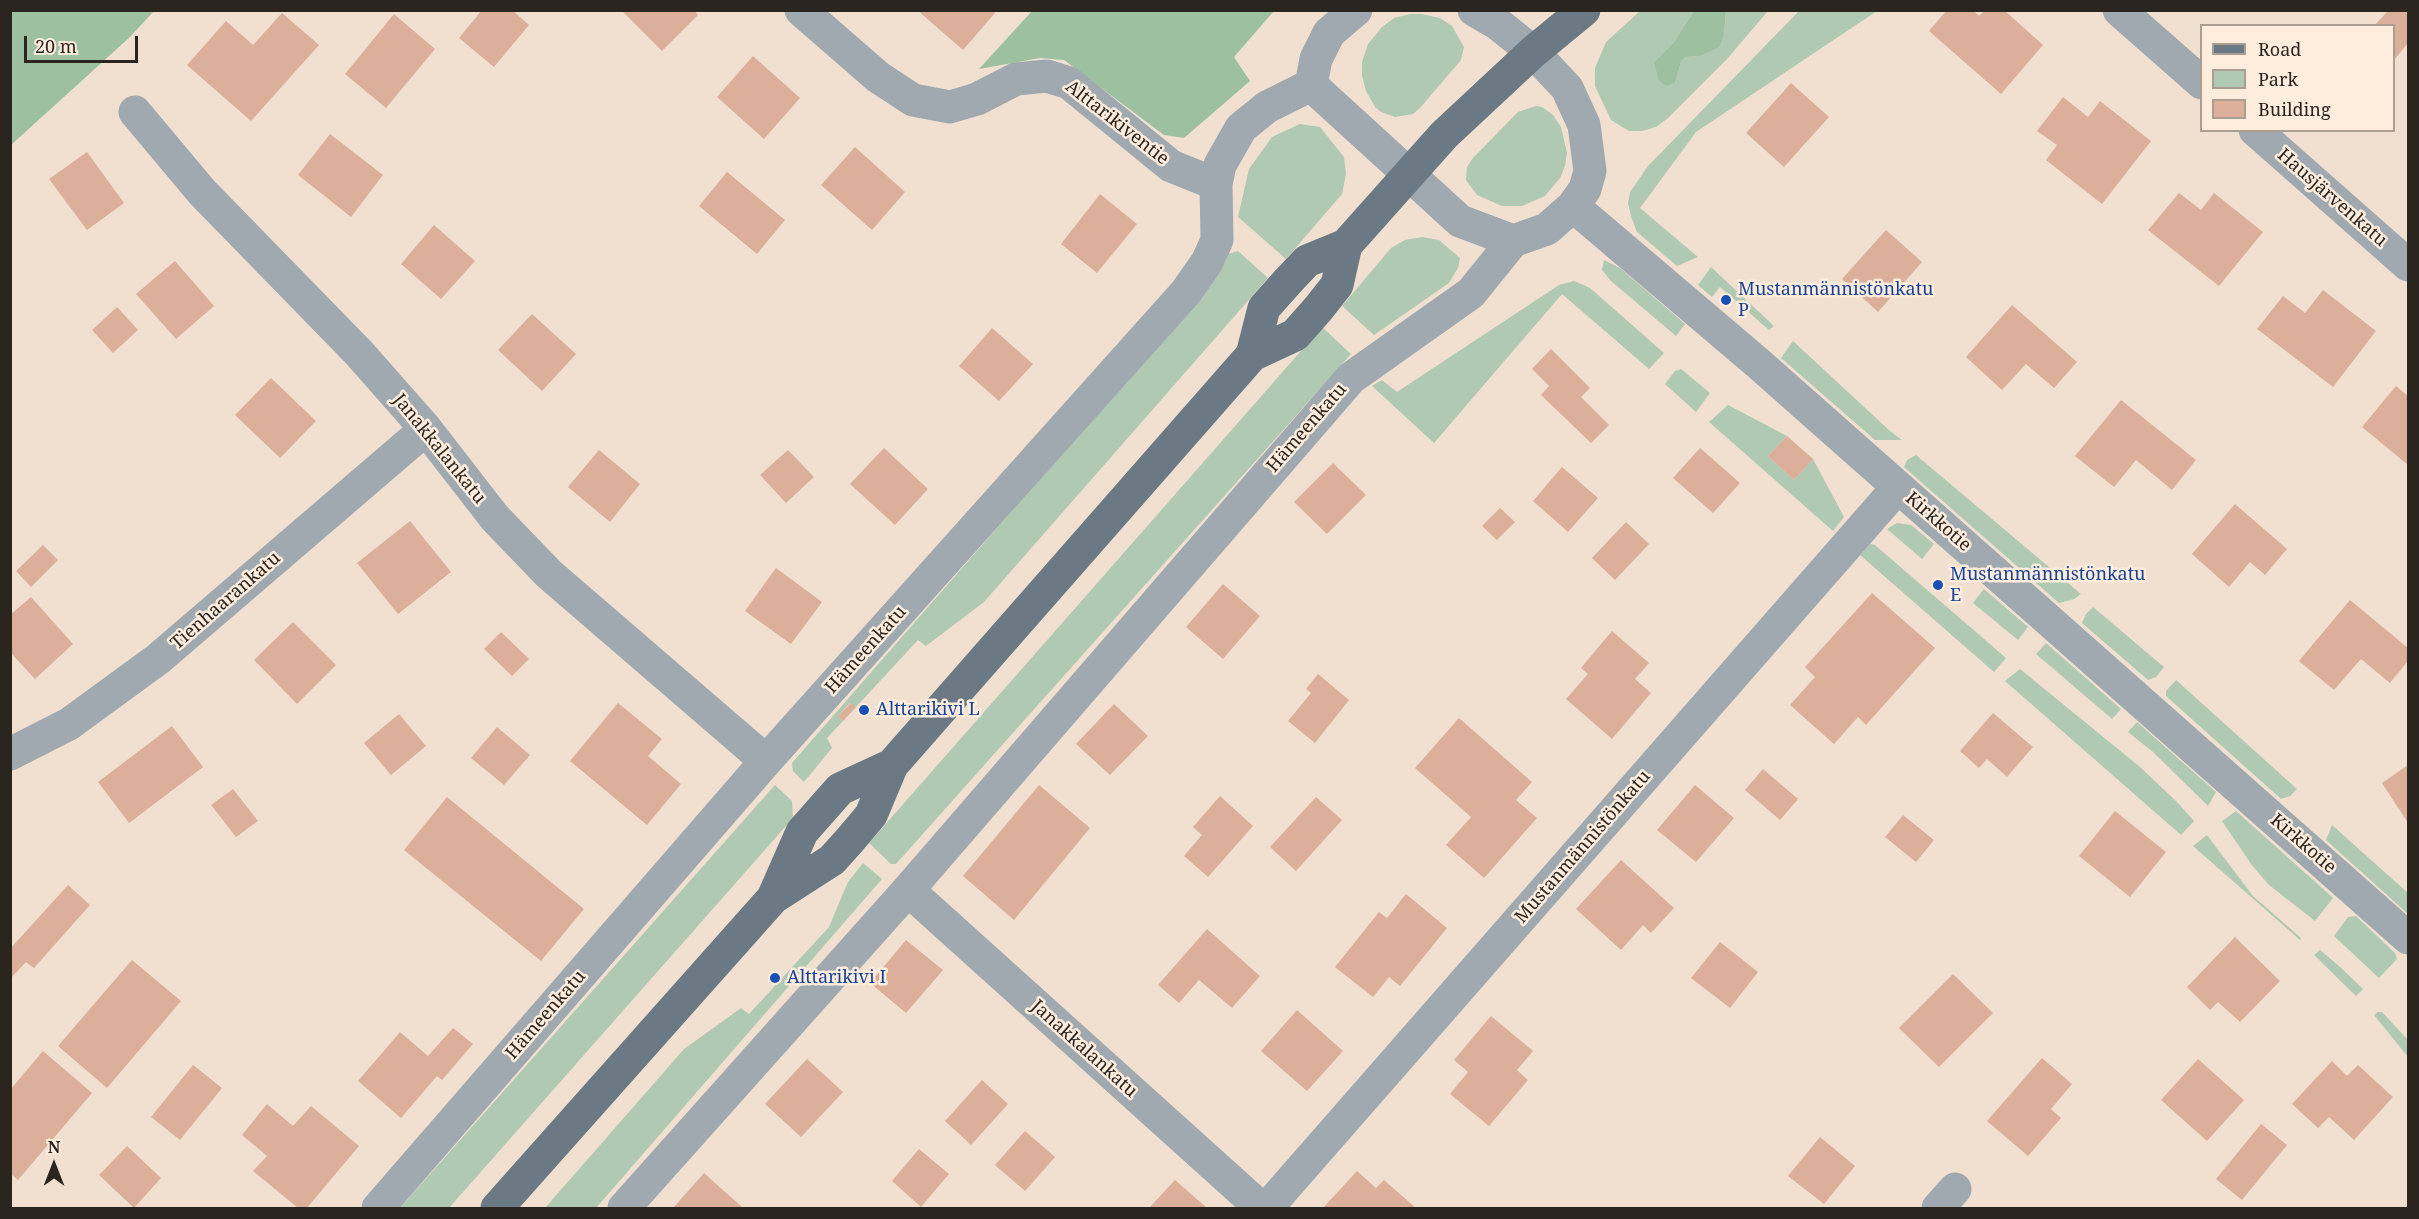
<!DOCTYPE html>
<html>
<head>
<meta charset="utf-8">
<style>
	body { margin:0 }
	#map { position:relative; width:2419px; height:1219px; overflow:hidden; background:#f1e0d0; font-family:"Noto Serif",serif }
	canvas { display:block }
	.frame { position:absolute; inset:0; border:12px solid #2b251f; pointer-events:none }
	.legend { position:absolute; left:2200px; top:24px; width:195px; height:108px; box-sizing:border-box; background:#feeddd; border:2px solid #aa9d91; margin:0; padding:8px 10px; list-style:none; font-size:18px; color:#2b251f }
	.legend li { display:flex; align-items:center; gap:12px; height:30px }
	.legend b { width:30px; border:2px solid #aa9d91 }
	.north { position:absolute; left:24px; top:1135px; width:60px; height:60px; -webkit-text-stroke:4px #feeddd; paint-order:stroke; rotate:0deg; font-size:16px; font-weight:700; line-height:24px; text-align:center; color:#2b251f }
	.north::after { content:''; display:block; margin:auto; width:21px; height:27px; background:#2b251f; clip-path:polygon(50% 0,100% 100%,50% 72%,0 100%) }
	.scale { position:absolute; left:24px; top:36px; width:114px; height:27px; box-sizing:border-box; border:3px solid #2b251f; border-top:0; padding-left:8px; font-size:18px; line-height:21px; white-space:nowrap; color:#2b251f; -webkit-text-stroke:4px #feeddd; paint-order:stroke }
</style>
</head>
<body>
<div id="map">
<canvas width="2419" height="1219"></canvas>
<div class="frame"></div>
<ul class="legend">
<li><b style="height:8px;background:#6b7984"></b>Road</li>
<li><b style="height:16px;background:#b0c9b2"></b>Park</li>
<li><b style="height:16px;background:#dbaf99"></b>Building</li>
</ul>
<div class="north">N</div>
<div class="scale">20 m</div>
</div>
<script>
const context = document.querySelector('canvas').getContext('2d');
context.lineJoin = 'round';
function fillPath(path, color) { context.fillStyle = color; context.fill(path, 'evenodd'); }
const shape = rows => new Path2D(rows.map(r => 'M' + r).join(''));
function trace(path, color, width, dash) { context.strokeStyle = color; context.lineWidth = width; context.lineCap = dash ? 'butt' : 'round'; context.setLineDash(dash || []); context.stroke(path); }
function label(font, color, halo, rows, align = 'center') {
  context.font = font + ' "Noto Serif",serif'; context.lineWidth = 5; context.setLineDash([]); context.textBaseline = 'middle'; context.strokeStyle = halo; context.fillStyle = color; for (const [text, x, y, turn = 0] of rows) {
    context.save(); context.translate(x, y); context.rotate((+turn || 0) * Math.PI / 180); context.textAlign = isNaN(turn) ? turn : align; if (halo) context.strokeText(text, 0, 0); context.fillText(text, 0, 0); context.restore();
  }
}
fillPath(shape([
	[1640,11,1694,11,1674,42,1654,62,1675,83,1681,62,1686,57,1700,56,1724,35,1726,11,1768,11,1727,59,1668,118,1656,127,1642,131,1629,131,1611,120,1595,86,1595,68,1606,42],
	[1799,11,1877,11,1696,132,1640,208,1698,257,1677,266,1637,232,1631,216,1628,203,1630,192,1648,166],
	[1410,14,1422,14,1440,18,1452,26,1464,47,1461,60,1420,108,1413,114,1395,117,1381,112,1375,107,1366,91,1362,76,1362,62,1368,44,1382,27,1394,18],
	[1536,106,1542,107,1553,115,1561,127,1567,153,1565,166,1560,178,1545,196,1522,206,1502,206,1477,195,1466,180,1467,167,1473,158,1518,112],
	[1300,124,1320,127,1344,157,1346,174,1342,194,1286,259,1238,217,1249,169,1272,137],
	[1422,237,1439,240,1460,258,1458,268,1449,283,1374,335,1342,306,1391,248,1405,240],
	[1238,251,1268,278,984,602,926,646,918,640,856,707,850,703,838,716,843,721,827,738,832,748,804,782,793,771,792,763,1200,295,1226,261,1228,254],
	[1604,260,1620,268,1685,324,1676,336,1611,281,1602,270],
	[1711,267,1774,326,1769,330,1720,287,1712,297,1698,285],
	[1574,281,1590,288,1664,353,1649,369,1562,294,1434,443,1372,386,1382,380,1397,392,1559,285],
	[1322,327,1351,354,896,864,891,864,869,843],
	[1793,341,1890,431,1902,440,1875,440,1781,358],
	[1681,369,1710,393,1696,412,1665,384,1675,371],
	[1728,405,1787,436,1768,456,1794,480,1813,459,1844,517,1833,531,1709,422],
	[1916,455,2081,594,2074,599,2059,603,1904,467,1907,460],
	[1897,523,1911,525,1934,544,1922,559,1887,529],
	[1870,544,1875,545,2006,658,1994,672,1860,555],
	[1984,589,2028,627,2018,640,1973,603],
	[2093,607,2164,667,2156,677,2148,680,2082,623,2086,614],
	[2046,643,2121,709,2112,719,2036,654],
	[2020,669,2140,767,2176,801,2194,821,2181,835,2005,681],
	[2176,680,2297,789,2290,796,2281,799,2166,696,2166,691],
	[2137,722,2216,792,2208,806,2153,752,2128,732],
	[775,785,792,801,793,818,449,1208,400,1208],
	[2236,811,2331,896,2333,898,2315,921,2269,885,2251,864,2222,821],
	[2332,825,2408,893,2408,914,2326,840],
	[2207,835,2253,896,2301,938,2300,940,2193,846],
	[863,863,882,879,596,1208,545,1208,684,1049,741,1008,749,1014,829,927,848,882],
	[2356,916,2395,953,2397,959,2379,978,2334,936,2348,917],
	[2320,950,2339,966,2363,989,2356,996,2314,955],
	[2378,1012,2382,1012,2408,1040,2408,1057,2374,1015]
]), '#b0c9b2');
fillPath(shape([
	[11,10,154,10,154,11,130,37,11,145],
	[1032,11,1274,11,1234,57,1250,81,1184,138,1164,135,1064,60,1040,58,979,69],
	[1694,11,1726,11,1724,35,1719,47,1700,56,1686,57,1681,62,1675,83,1666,86,1659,81,1654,62,1674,42]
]), '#9dc0a0');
fillPath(shape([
	[482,10,512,10,529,25,494,67,459,38],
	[621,10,694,10,698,15,662,51],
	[917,10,992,10,995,13,963,50],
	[1947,10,1973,10,1979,16,1985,10,2004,10,2043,45,2001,94,1929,31],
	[2385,10,2408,10,2408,43,2394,60,2394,26,2374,26,2387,12],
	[282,13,319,45,251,121,187,65,226,21,253,45],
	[394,14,435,49,386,108,345,74],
	[753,56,800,98,764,139,717,97],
	[1791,83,1829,117,1784,167,1746,133],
	[2063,97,2088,117,2100,101,2151,141,2102,204,2046,160,2057,145,2037,131],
	[330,134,383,175,351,217,298,175],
	[855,147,905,192,872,230,821,185],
	[87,152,124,203,87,230,49,179],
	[727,172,785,220,757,254,699,206],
	[2179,193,2201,210,2214,193,2263,232,2219,286,2148,230],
	[1100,194,1137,224,1097,273,1061,244],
	[434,225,475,261,441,299,401,264],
	[1886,230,1922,262,1878,312,1842,279],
	[175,261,214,306,176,339,136,294],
	[2323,290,2376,331,2333,387,2257,329,2283,296,2305,313],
	[2012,305,2077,362,2054,388,2026,364,2002,390,1966,357],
	[117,307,138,330,113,353,92,330],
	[532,314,576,354,542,391,498,350],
	[992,328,1033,364,999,401,959,366],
	[1551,349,1590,388,1581,397,1609,425,1591,443,1541,395,1549,386,1532,369],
	[271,378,316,421,280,458,235,415],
	[2396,386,2408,396,2408,465,2362,427],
	[2121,400,2196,460,2172,490,2136,460,2114,487,2075,456],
	[1787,436,1813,459,1794,480,1768,456],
	[884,448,928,489,895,525,850,484],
	[1700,448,1740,483,1713,513,1673,478],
	[599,450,640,484,610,522,568,487],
	[788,450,814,477,786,503,760,475],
	[1333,463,1366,495,1327,534,1294,502],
	[1562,467,1598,498,1568,532,1533,501],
	[2235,504,2287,549,2265,575,2250,562,2229,587,2192,554],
	[1500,508,1515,522,1497,540,1482,526],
	[410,521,451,572,398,614,357,563],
	[1626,522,1649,544,1615,580,1592,558],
	[43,545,58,560,31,587,16,571],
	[776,568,822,602,791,644,745,611],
	[1223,584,1260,616,1223,659,1186,627],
	[1872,593,1935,648,1866,725,1858,717,1834,744,1790,705,1815,677,1805,667],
	[31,597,73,644,35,679,10,652,10,615],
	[2350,600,2408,648,2408,661,2390,683,2361,659,2334,690,2299,661],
	[293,622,336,665,297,704,254,660],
	[1612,631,1649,663,1635,679,1651,693,1612,739,1566,699,1588,674,1581,668],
	[501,632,529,659,512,676,484,649],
	[1318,674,1349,700,1315,743,1288,721,1311,693,1306,689],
	[618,703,662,739,648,756,681,784,647,825,570,761],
	[851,703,856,707,843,721,838,716],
	[1114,704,1148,736,1110,775,1076,744],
	[1993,713,2033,747,2007,777,1987,759,1979,768,1960,751],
	[399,714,426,746,391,775,364,743],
	[1459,718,1532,782,1516,800,1537,818,1484,878,1446,845,1471,817,1415,768],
	[172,726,203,767,129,823,98,782],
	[497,727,530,755,504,785,471,758],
	[2408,765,2408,823,2382,783],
	[1763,769,1798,799,1780,820,1745,790],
	[1039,785,1090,828,1014,920,963,876],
	[1695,785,1734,818,1696,862,1657,830],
	[233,789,258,821,236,837,211,805],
	[1220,796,1253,826,1208,877,1184,856,1202,835,1193,827],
	[447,797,584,909,541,961,404,850],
	[1316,797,1342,820,1296,871,1270,847],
	[2115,811,2166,852,2130,897,2079,856],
	[1903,815,1934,840,1916,862,1885,837],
	[1621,860,1674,908,1651,933,1643,925,1621,950,1576,909],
	[68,885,90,905,34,968,26,962,10,979,10,949],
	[1406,894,1447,928,1400,986,1389,977,1373,997,1335,967,1379,912,1387,918],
	[1207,929,1260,976,1232,1008,1199,980,1179,1003,1158,985],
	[2235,937,2280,981,2240,1022,2218,1002,2210,1010,2187,987],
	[906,940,943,970,906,1013,870,983],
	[1720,942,1758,972,1730,1008,1691,978],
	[132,960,181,1001,107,1088,58,1046],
	[1953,974,1993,1013,1939,1067,1899,1028],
	[1297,1010,1343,1051,1307,1091,1261,1051],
	[1491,1016,1533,1051,1517,1070,1528,1080,1489,1126,1450,1094,1468,1072,1454,1060],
	[453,1028,473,1044,442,1080,437,1076,401,1118,358,1081,400,1032,428,1056],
	[43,1051,92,1093,18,1180,10,1173,10,1090],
	[2042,1058,2072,1084,2051,1109,2061,1118,2028,1156,1987,1121],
	[807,1059,843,1092,801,1137,765,1104],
	[2198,1059,2244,1100,2207,1141,2161,1100],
	[2332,1061,2347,1076,2358,1065,2393,1097,2354,1140,2329,1117,2318,1128,2292,1104],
	[193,1065,222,1088,180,1140,151,1117],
	[982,1080,1008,1104,971,1145,945,1121],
	[267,1104,293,1126,311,1106,359,1146,307,1208,298,1208,253,1171,267,1156,242,1135],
	[2261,1124,2287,1145,2242,1200,2216,1179],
	[1025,1131,1055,1157,1025,1191,995,1165],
	[1820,1137,1855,1166,1824,1204,1788,1176],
	[127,1146,161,1178,134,1208,99,1175],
	[919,1149,949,1174,921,1207,892,1181],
	[1357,1171,1376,1188,1384,1180,1416,1208,1323,1208],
	[704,1173,743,1208,673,1208],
	[1175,1180,1207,1208,1149,1208]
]), '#dbaf99');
trace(shape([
	[801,10,878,77,913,100,950,107,977,99,1016,79,1047,76,1069,83,1171,166,1216,184],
	[2119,10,2202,83],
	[1311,85,1460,221,1513,241,1547,229,1573,206,1585,189,1590,171,1584,125,1567,88,1533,52,1498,24,1474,10],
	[1311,85,1316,59,1329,33,1356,10],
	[135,112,202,192,359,353,426,429,495,518,549,574,766,761],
	[2255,130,2408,265],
	[1573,206,1759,364,2408,938],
	[10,754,69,724,158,659,426,429],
	[908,890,1261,1208],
	[378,1208,766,761,1186,292,1207,262,1217,240,1216,184,1220,165,1241,128,1267,107,1311,85],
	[624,1208,908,890,1351,378,1471,293,1513,241],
	[1267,1208,1898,487],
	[1938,1208,1955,1189]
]), '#a1a9b0', 33);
trace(shape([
	[1252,355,1264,308,1289,280,1307,261,1346,245,1444,135,1533,52,1584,10],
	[773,898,802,832,840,789,892,765],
	[497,1208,773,898,832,860,850,840,871,815,892,765,1252,355,1295,335,1318,309,1337,285,1346,245]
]), '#6b7984', 33);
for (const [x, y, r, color] of [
	[1726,300,6,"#1a4fb4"],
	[1938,585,6,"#1a4fb4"],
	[864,710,6,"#1a4fb4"],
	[775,978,6,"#1a4fb4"]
]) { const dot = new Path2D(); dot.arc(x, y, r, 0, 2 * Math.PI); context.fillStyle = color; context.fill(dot); trace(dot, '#feeddd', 2); }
label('18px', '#2b251f', '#feeddd', [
	["Alttarikiventie",1117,123,38],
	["Hausjärvenkatu",2332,198,41],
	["Hämeenkatu",1307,428,-49],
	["Janakkalankatu",439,449,51],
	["Kirkkotie",1938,522,41],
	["Tienhaarankatu",226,601,-41],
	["Hämeenkatu",866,650,-48],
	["Kirkkotie",2303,844,41],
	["Mustanmännistönkatu",1583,847,-49],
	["Hämeenkatu",546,1015,-49],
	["Janakkalankatu",1084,1049,42]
]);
label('18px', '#164399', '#feeddd', [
	["Mustanmännistönkatu",1738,290],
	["P",1738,311],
	["Mustanmännistönkatu",1950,575],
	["E",1950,596],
	["Alttarikivi L",876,710],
	["Alttarikivi I",787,978]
], 'left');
</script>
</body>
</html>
